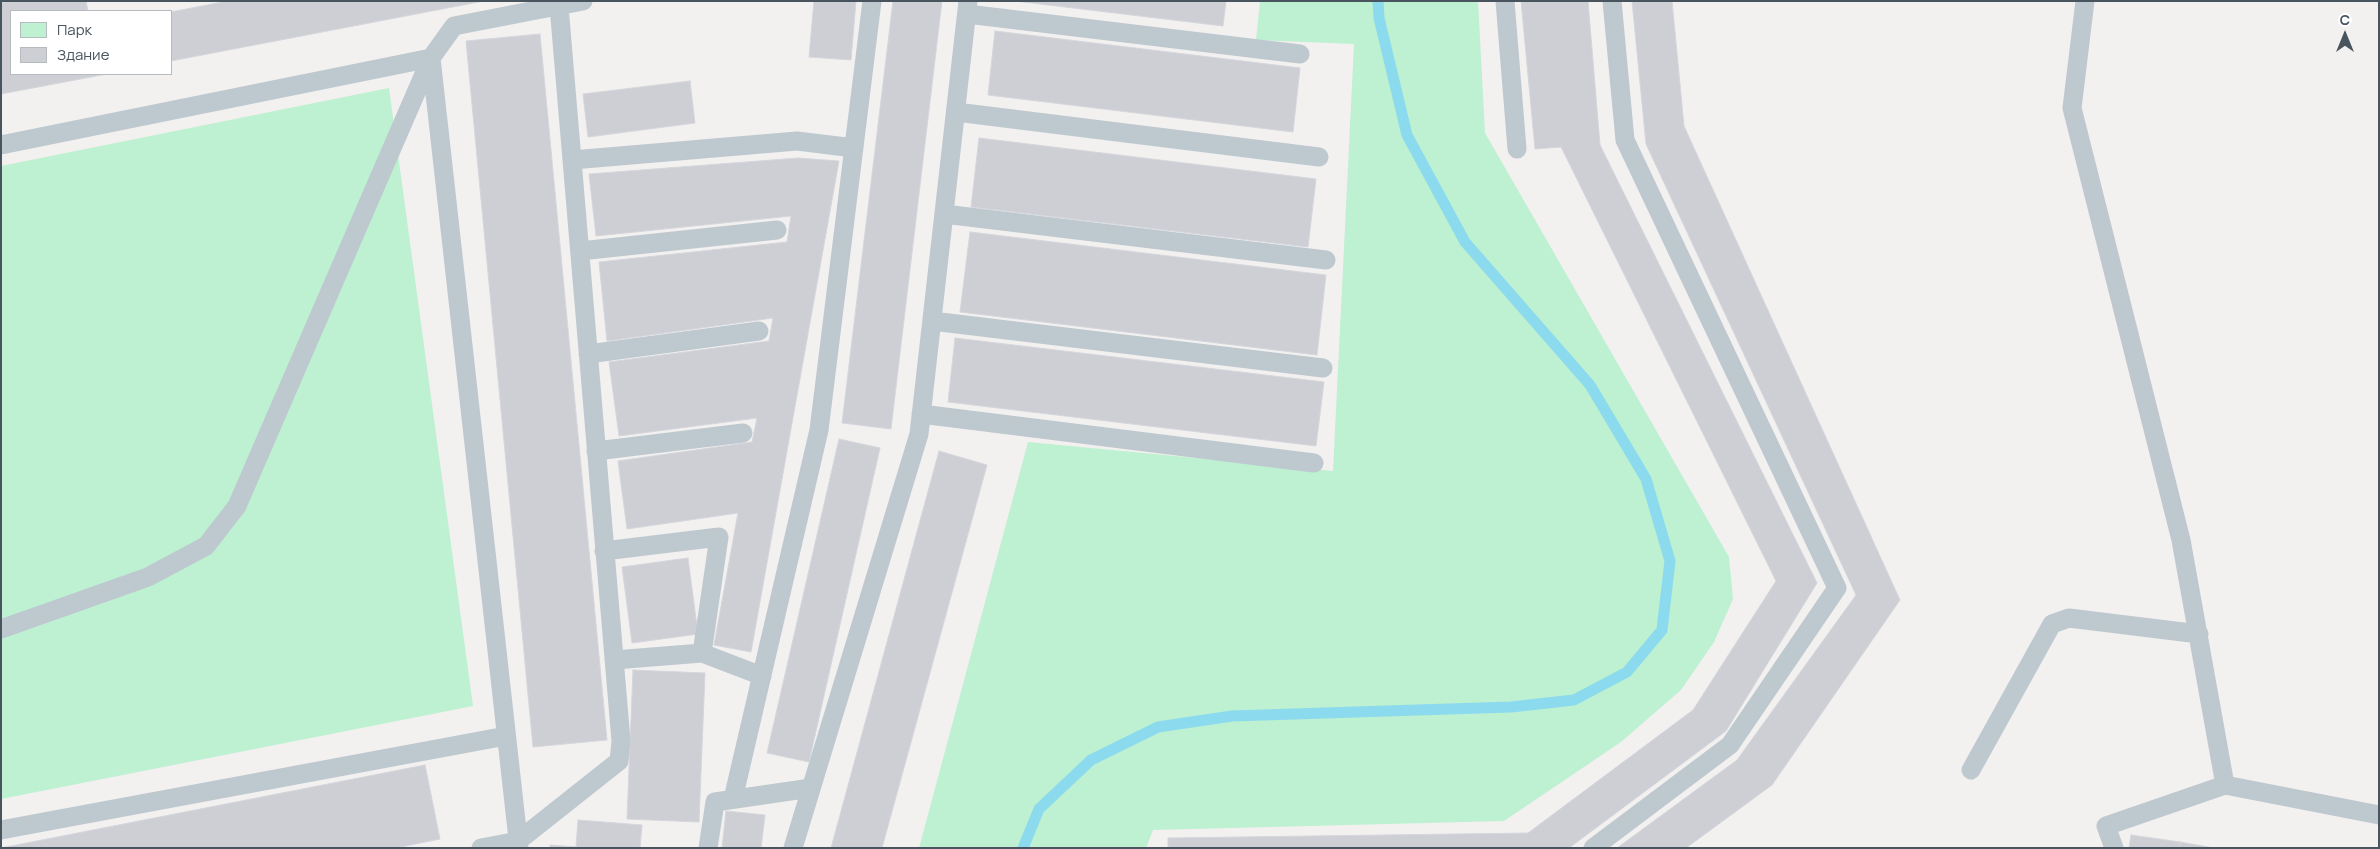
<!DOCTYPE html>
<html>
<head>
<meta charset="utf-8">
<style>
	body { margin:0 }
	#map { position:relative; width:2380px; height:849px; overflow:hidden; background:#f3f0f0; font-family:Manrope,sans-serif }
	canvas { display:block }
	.frame { position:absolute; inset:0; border:2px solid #48545e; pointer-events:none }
	.legend { position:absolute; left:10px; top:10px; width:162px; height:65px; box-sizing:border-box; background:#fff; border:1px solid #b6bbbf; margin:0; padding:6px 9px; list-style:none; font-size:15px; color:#48545e }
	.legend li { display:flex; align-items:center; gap:10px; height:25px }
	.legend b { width:25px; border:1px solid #b6bbbf }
	.north { position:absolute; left:2320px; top:10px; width:50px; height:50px; -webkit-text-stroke:4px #fff; paint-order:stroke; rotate:0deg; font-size:14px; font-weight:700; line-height:20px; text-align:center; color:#48545e }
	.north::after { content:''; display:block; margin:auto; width:18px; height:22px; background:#48545e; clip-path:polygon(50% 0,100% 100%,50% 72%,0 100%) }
</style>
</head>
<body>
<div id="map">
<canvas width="2380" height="849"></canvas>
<div class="frame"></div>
<ul class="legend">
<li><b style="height:14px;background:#bef0d2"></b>Парк</li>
<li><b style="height:14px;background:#cdcfd5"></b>Здание</li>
</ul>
<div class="north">С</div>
</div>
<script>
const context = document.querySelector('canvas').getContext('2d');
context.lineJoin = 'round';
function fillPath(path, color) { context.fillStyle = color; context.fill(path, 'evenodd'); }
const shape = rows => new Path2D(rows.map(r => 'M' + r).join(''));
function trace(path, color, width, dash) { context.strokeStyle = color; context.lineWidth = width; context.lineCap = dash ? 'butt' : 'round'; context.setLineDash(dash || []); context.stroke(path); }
fillPath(shape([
	[1260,1,1478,1,1485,133,1729,557,1733,599,1714,642,1681,690,1621,742,1504,821,1153,830,1146,848,919,848,1028,442,1333,471,1354,44,1256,40],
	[389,88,473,706,1,799,1,166]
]), '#bef0d2');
trace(shape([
	[1023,848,1039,809,1091,760,1158,727,1232,716,1511,707,1574,700,1627,672,1662,630,1670,561,1646,479,1590,385,1465,242,1407,135,1379,18,1378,1]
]), '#8bdaee', 11);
const building = shape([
	[10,1,86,1,88,11,11,11,11,74,107,74,1,94,1,3,10,1],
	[228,1,484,1,171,61,171,12,228,1],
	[814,1,856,1,851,60,809,57,814,1],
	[893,1,942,1,891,429,842,423,893,1],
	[1015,1,1226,1,1223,26,1015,1],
	[1521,1,1588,1,1600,145,1817,583,1726,731,1569,848,1168,848,1168,838,1528,833,1693,710,1776,581,1561,147,1535,149,1521,1],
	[1632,1,1672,1,1684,126,1900,600,1772,785,1686,848,1617,848,1737,760,1856,595,1646,144,1632,1],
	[995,31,1300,68,1293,132,988,95,995,31],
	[540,34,607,740,533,747,466,41,540,34],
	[690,81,695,123,588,137,583,94,690,81],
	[979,138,1316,179,1308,247,971,207,979,138],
	[798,158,839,161,751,652,714,645,738,513,627,529,618,461,752,442,757,418,619,436,609,362,769,341,773,318,607,341,599,262,787,242,791,216,596,236,589,174,798,158],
	[970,232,1326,275,1317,355,960,312,970,232],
	[955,338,1324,382,1316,446,948,402,955,338],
	[839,439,880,448,809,762,767,753,839,439],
	[939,451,987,465,882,848,831,848,939,451],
	[688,558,698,634,632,643,622,567,688,558],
	[633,670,705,673,699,822,627,819,633,670],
	[425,765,440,839,396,848,1,848,425,765],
	[726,811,765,815,761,848,722,848,726,811],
	[578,820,642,825,640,848,550,848,550,845,576,847,578,820],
	[2131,835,2180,842,2179,848,2129,848,2131,835],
	[2180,842,2214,848,2179,848,2180,842]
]);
fillPath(building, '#cdcfd5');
trace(building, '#d4d6dc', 1);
trace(shape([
	[1505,1,1517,149],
	[2085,1,2072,108,2181,540,2225,785,2379,815],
	[967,14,1300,54],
	[956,112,1319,157],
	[1,145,431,58,519,848],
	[572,160,797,141,854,148],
	[944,214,1326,260],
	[580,251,777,230],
	[932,321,1323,368],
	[588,354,759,331],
	[921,414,1314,463],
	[596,451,743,433],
	[604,551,719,537,702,653],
	[1,629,148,577,206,546,237,506,431,58,454,26,583,1],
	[614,660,702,653,762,676],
	[1971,770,2052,624,2069,618,2199,634],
	[733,799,819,430,872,1],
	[1,830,506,736],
	[481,848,518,841,619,761,621,741,559,6],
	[708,848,715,802,811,788],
	[793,848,919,434,968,1],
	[1593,848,1730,745,1837,588,1625,140,1612,1],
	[2114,848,2106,826,2225,785]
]), '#bec8cf', 19);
</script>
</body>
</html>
